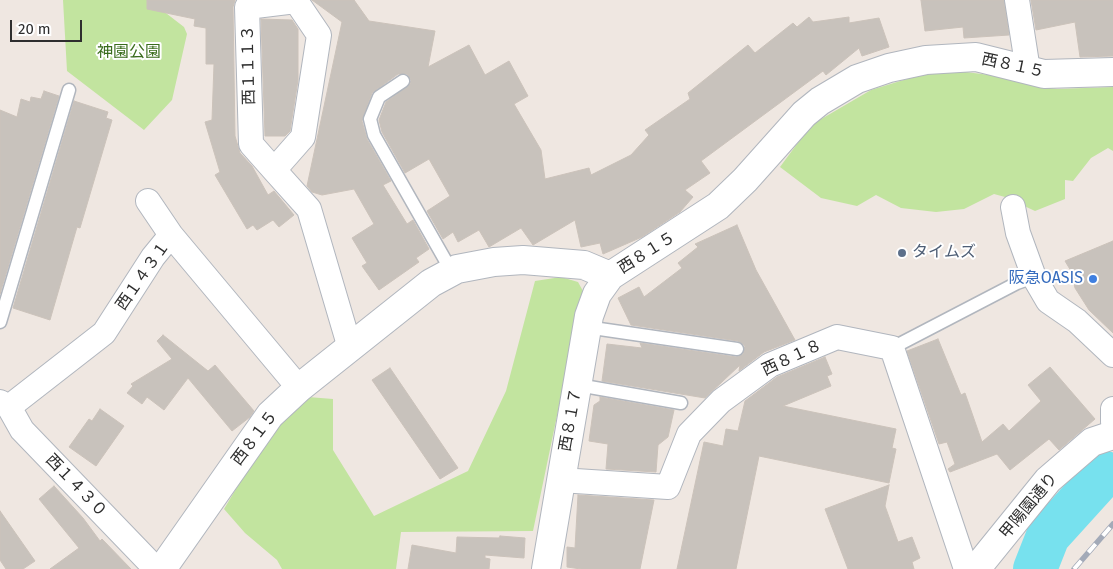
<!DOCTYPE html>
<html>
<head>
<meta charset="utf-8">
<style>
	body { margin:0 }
	#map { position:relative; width:1113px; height:569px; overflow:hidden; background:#efe7e1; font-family:"Fira Sans",sans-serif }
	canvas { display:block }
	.scale { position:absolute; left:10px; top:20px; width:72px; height:22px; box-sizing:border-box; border:2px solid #2e2e2e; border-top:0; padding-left:6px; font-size:15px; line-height:18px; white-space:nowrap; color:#2e2e2e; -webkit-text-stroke:4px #fff; paint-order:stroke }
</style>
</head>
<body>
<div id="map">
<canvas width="1113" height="569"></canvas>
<div class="scale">20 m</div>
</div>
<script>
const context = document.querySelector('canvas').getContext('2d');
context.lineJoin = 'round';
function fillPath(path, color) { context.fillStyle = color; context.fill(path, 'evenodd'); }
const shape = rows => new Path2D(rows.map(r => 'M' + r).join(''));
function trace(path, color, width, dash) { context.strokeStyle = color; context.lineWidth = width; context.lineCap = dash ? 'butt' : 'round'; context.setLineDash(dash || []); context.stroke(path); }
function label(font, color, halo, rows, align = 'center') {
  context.font = font + ' "Fira Sans","Noto Sans JP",sans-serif'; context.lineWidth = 4; context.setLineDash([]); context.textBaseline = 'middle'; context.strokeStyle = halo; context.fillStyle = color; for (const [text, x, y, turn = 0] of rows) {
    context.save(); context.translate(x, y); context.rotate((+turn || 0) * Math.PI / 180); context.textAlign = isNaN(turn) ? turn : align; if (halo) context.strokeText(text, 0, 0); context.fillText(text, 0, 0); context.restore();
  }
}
fillPath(shape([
	[63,0,149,0,184,27,187,34,172,100,144,130,67,71],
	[950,70,1013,78,1031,85,1057,89,1113,87,1113,151,1108,148,1091,158,1073,181,1065,180,1065,199,1035,211,1005,197,994,194,964,209,936,212,901,208,876,195,857,206,821,198,780,167,811,125,871,90,910,78],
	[561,277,578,282,583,291,533,531,401,532,396,569,282,569,277,560,245,533,224,509,273,427,308,397,333,399,333,450,374,516,468,471,506,391,535,281]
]), '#c2e49f');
trace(shape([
	[1035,569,1048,536,1105,473]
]), '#77e1ee', 44);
const building = shape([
	[147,0,235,0,233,7,235,136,240,153,252,166,268,195,274,191,294,215,279,227,273,220,257,230,253,225,247,229,215,175,220,172,205,122,212,120,214,64,206,64,206,28,194,26,195,19,147,9,147,0],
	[312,0,354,0,369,21,435,31,428,67,469,45,485,75,509,61,528,96,514,104,541,150,545,179,589,168,591,175,631,155,649,135,645,130,690,99,688,93,748,45,755,53,793,23,797,27,809,17,813,22,849,17,849,23,879,18,889,47,862,56,859,48,826,75,823,71,701,161,710,173,685,190,693,197,680,212,642,237,603,254,600,243,581,247,575,220,533,245,521,228,489,247,479,230,458,242,453,232,443,239,427,211,450,196,429,159,405,173,382,132,379,120,386,102,410,84,411,80,407,74,398,74,372,93,362,121,367,139,391,181,383,185,407,224,413,220,429,249,416,258,419,262,379,290,362,266,367,263,352,238,374,224,354,189,322,195,312,192,307,186,342,22,312,0],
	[921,0,1004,0,1009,35,964,38,963,27,925,31,921,0],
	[1031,0,1113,0,1113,56,1080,57,1075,22,1036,30,1031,0],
	[261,19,292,20,298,29,298,80,290,131,285,136,265,136,261,19],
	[44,91,59,96,0,294,0,110,17,117,21,99,30,102,31,97,41,99,44,91],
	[74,101,108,112,106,118,112,120,80,228,77,227,50,320,13,308,74,101],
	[737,225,756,270,795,340,764,352,739,371,740,365,705,398,602,381,607,344,642,348,640,343,736,357,743,354,745,346,738,341,631,325,618,298,639,287,644,297,682,268,678,263,698,247,695,244,737,225],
	[1113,241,1113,333,1089,310,1075,288,1071,271,1065,261,1113,241],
	[163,335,208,371,215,365,254,411,250,417,232,431,188,378,164,410,147,397,142,404,127,393,133,386,131,384,172,359,157,341,163,335],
	[938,339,961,395,965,393,982,442,1003,424,1009,431,1041,401,1028,385,1050,367,1095,419,1059,450,1049,439,1010,470,997,454,950,472,948,469,955,464,947,442,939,444,907,351,938,339],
	[825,357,832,374,827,376,831,386,783,406,896,429,892,448,896,449,889,483,759,456,736,569,677,569,704,442,723,446,726,429,738,431,745,401,777,377,825,357],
	[390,368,458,468,440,479,372,380,390,368],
	[600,397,674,410,668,437,658,445,656,472,606,469,608,444,589,441,594,405,600,401,600,397],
	[100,409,124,426,96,466,69,447,89,419,92,421,100,409],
	[889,485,885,506,898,542,912,537,920,558,912,562,914,569,848,569,825,509,889,485],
	[54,486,83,518,100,541,102,539,131,569,50,569,79,548,39,499,54,486],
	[578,495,654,500,640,569,581,569,567,567,567,547,575,548,578,495],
	[0,511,35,561,23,569,6,569,0,560,0,511],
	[500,536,525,538,524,558,485,555,485,558,490,559,489,569,408,569,412,545,456,553,457,537,499,538,500,536]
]);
fillPath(building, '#c8c2bc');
trace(building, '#cbc2ba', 1);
const lane = shape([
	[403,81,379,97,370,119,374,135,452,272],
	[0,322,69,90],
	[586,327,737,349],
	[892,348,1017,283,1034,277],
	[578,385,681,403]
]);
const street = shape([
	[1017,0,1028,70],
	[274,170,303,137,319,35,296,1,247,7,251,144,274,170,309,209,350,348],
	[148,201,171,235],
	[1013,207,1018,233,1034,277,1048,301,1077,321,1113,355],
	[0,402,9,407,22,430,156,569],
	[9,407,104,333,153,257,171,235,299,388],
	[1113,409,1113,422],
	[560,480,668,487,689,434,721,401,770,365,837,337,892,348,966,569]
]);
const secondary = shape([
	[162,569,270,415,299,388,431,283,457,269,494,262,523,260,584,265,610,276,718,206,745,180,804,114,820,101,857,79,889,68,926,60,976,57,1044,74,1113,72],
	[546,569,589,316,597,294,610,276],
	[976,569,1048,480,1092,442,1113,435]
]);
trace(lane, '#b1b6be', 15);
trace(street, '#b1b6be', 26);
trace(secondary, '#b1b6be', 30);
trace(lane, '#fff', 12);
trace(street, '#fff', 24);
trace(secondary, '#fff', 28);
const rail = shape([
	[1074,569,1113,524]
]);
trace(rail, '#a3aab8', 5.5);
trace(rail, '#fff', 4, [11]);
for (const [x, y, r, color] of [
	[902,253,5,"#5c6f8a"],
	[1093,279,5,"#3f7fe0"]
]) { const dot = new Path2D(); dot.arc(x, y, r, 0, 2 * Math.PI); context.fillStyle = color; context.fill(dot); trace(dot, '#fff', 2); }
label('16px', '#3a6c1d', '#fff', [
	["神園公園",129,53]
]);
label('16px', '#2e2e2e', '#fff', [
	["西１１１３",249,65,-91],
	["西８１５",1013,66,12],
	["西８１５",647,253,-32],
	["西１４３１",143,276,-55],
	["西８１８",792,358,-25],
	["西８１７",571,420,-80],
	["西８１５",255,438,-53],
	["西１４３０",76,486,46],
	["甲陽園通り",1029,506,-50]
]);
label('16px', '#4e5e75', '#fff', [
	["タイムズ",912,253]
], 'left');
label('16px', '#366cbe', '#fff', [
	["阪急OASIS",1083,279]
], 'right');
</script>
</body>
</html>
